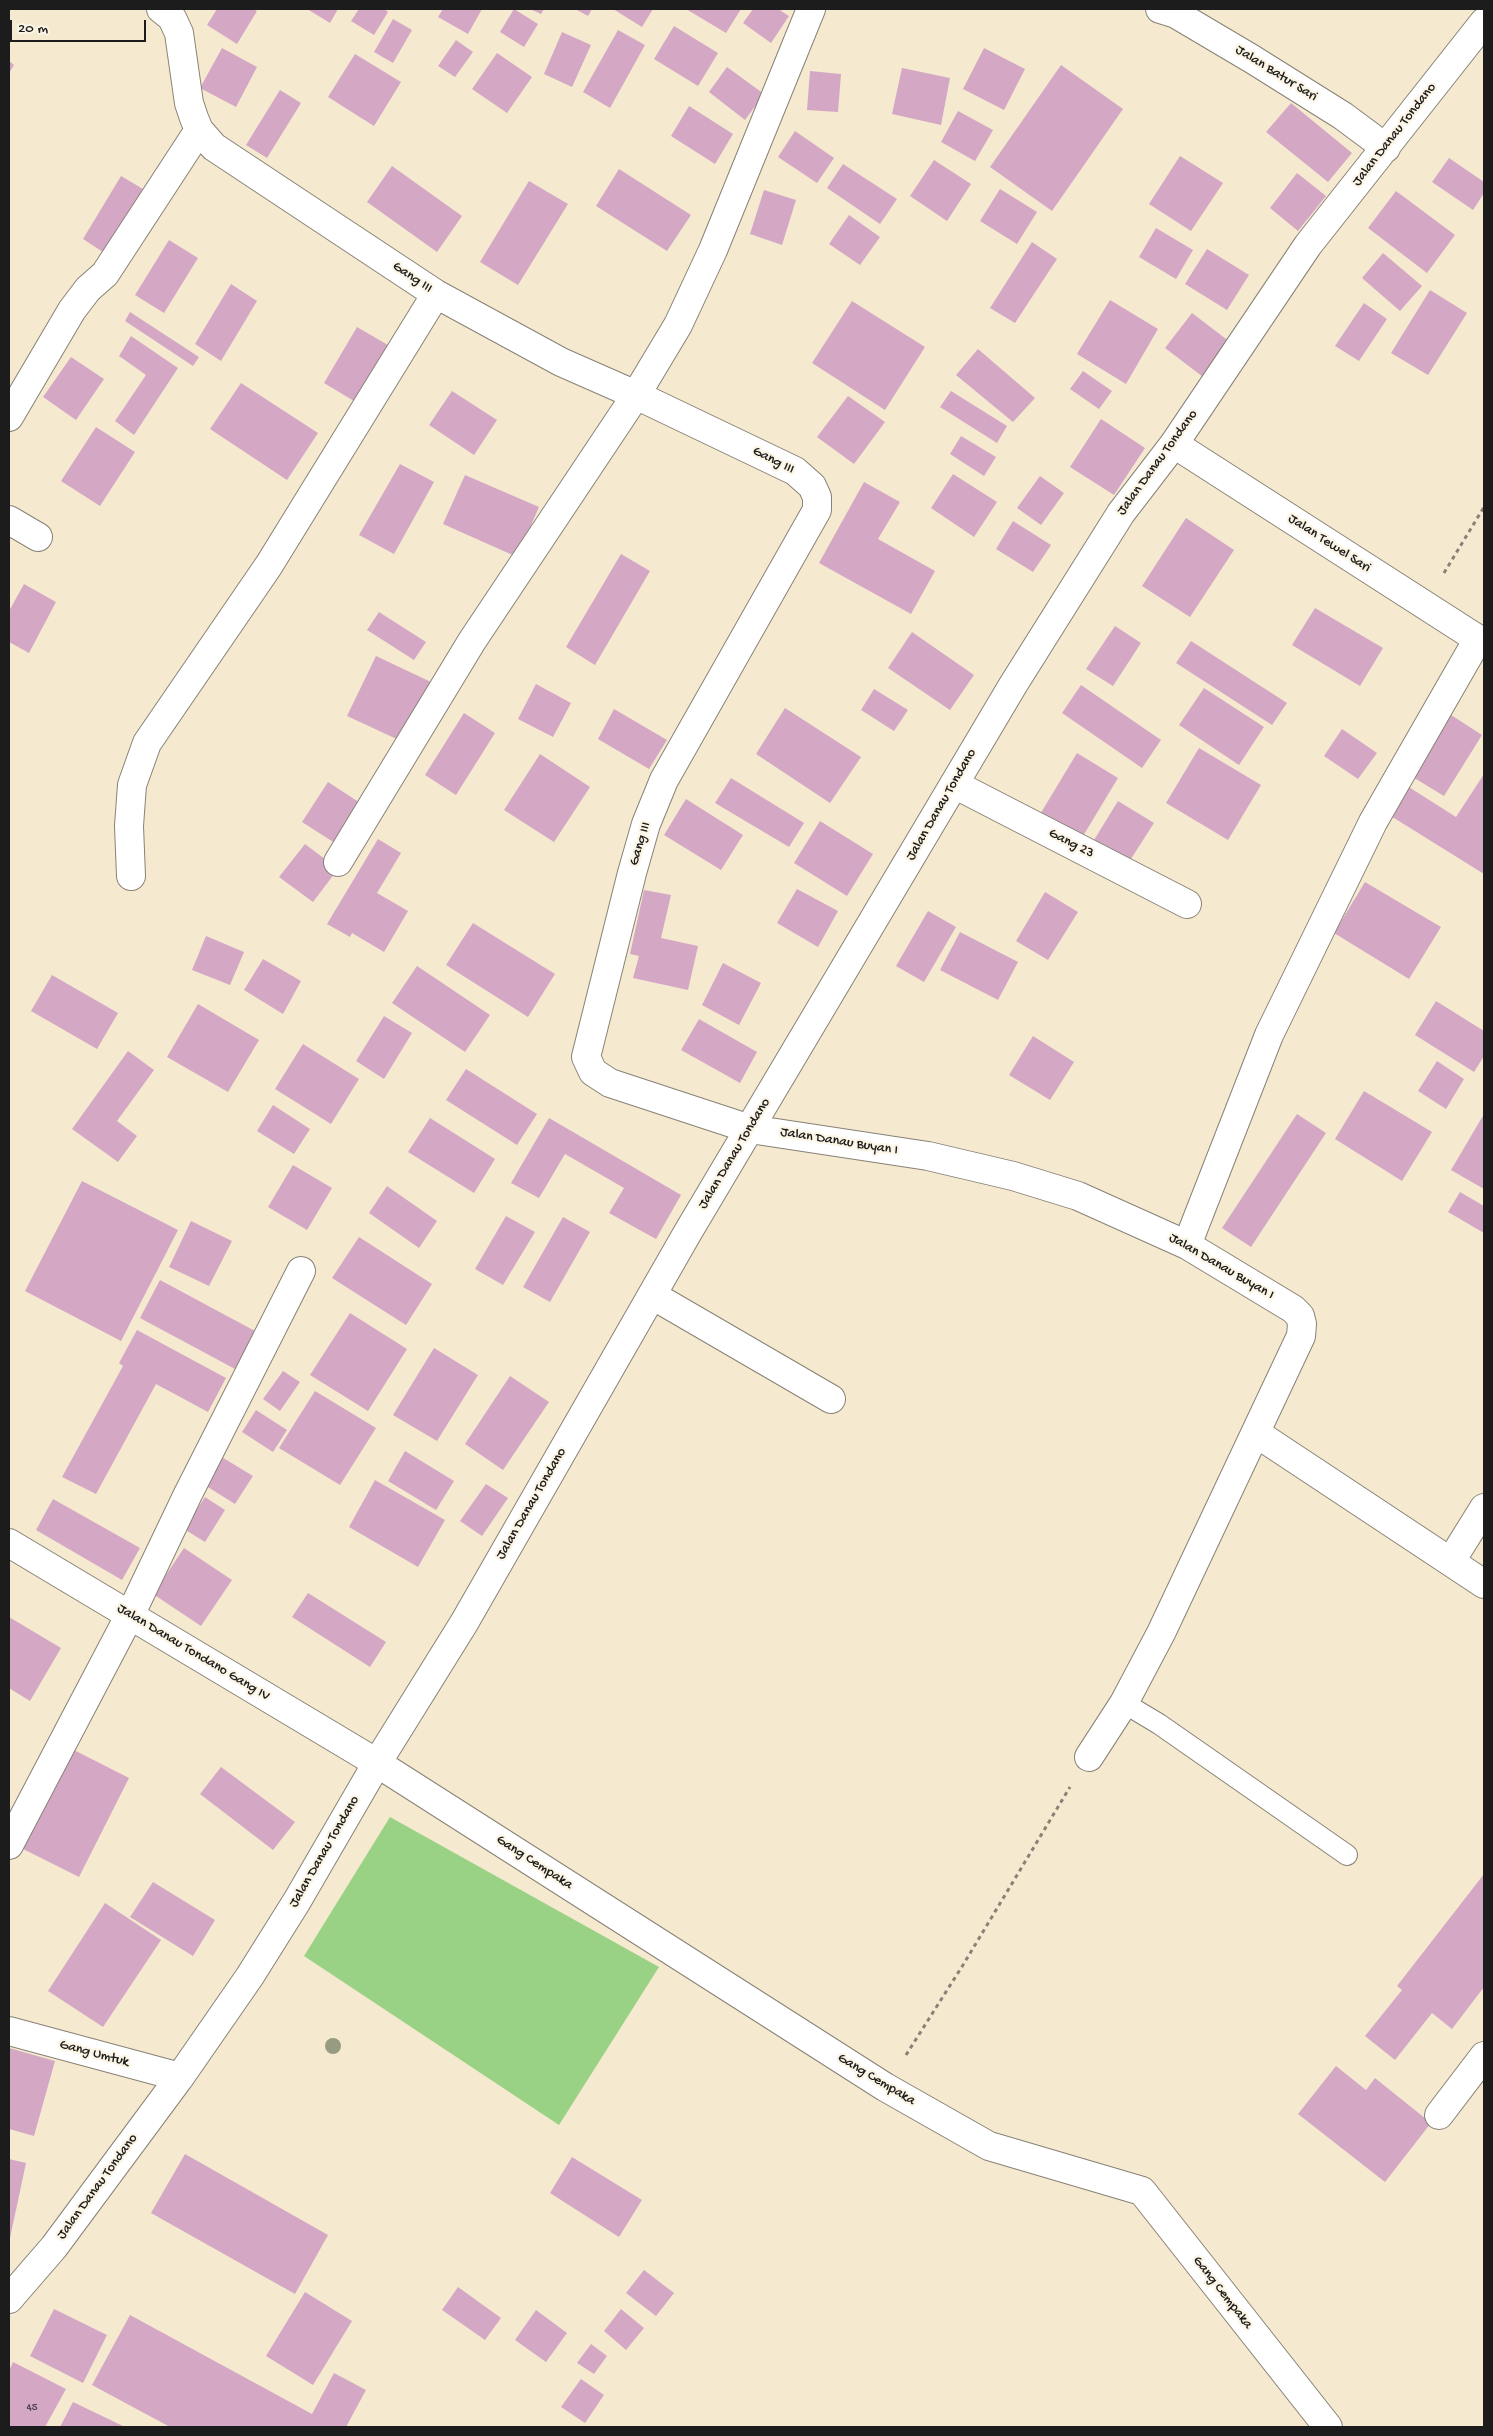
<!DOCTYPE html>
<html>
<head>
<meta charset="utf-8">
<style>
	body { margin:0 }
	#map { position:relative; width:1493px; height:2436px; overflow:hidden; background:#f5e9d0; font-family:"Gochi Hand",sans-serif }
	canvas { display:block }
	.frame { position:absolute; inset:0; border:10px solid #1c1c1c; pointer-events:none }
	.scale { position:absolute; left:10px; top:20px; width:136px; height:22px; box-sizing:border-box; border:2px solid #1c1c1c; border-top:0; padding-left:6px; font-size:15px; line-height:18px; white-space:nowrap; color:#1c1c1c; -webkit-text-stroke:4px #fcf5e5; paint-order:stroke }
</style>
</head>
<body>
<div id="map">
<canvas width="1493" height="2436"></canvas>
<div class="frame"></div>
<div class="scale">20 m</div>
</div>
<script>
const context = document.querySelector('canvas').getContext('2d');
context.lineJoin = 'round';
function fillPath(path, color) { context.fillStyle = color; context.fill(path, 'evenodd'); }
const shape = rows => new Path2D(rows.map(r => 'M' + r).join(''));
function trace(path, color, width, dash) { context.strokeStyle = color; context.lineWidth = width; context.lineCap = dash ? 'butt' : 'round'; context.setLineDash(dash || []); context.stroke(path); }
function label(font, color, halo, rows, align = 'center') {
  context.font = font + ' "Gochi Hand",sans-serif'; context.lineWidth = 4.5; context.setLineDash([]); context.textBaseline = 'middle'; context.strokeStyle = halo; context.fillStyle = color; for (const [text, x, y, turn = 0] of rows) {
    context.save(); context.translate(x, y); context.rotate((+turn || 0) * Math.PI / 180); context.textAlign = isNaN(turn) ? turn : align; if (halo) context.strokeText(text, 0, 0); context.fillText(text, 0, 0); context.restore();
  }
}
fillPath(shape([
	[390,1817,659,1967,559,2125,304,1956]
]), '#9ad285');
fillPath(shape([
	[217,9,252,9,257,11,237,44,207,25],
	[307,9,338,9,330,23],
	[359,9,384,9,388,12,374,35,351,21],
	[443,9,482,9,468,34,438,17],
	[514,9,538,24,524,47,500,32],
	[530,9,544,9,541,14],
	[575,9,592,9,588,16],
	[613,9,653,9,642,27],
	[686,9,741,9,726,33],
	[753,9,778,9,789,16,771,43,743,23],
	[393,19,412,30,393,63,374,52],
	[674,26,718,53,698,86,654,59],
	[618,30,645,45,610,108,583,92],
	[562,32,591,45,572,87,544,74],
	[456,40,473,52,455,77,438,66],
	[222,48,257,67,236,107,200,88],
	[984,48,1025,69,1004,110,963,89],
	[497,53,532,77,507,113,472,89],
	[355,54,401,82,374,126,328,97],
	[9,61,14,65,9,73],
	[1061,65,1123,109,1052,211,990,167],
	[727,67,764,94,745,120,709,92],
	[902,68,950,78,941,125,892,114],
	[810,71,841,74,838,112,807,110],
	[280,90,301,103,267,158,246,145],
	[1291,103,1352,153,1328,182,1266,132],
	[689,106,733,134,715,164,671,136],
	[958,111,993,130,975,161,941,142],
	[795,131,834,158,817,183,778,157],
	[1180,156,1223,183,1191,231,1149,204],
	[1449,158,1484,182,1484,193,1473,210,1432,182],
	[934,160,971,184,947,221,910,196],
	[843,164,897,199,880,224,827,188],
	[392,166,462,216,437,252,367,202],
	[619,169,691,215,667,251,596,206],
	[1297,173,1326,196,1298,231,1270,208],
	[121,176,148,192,109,256,83,239],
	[529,181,568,204,518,285,480,262],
	[1000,189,1037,212,1017,244,980,221],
	[764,190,796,200,782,245,750,234],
	[1396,191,1455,235,1427,273,1368,228],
	[849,215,880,237,860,265,829,244],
	[1156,228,1193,250,1176,279,1139,257],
	[169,240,198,258,164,313,135,295],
	[1032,242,1057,259,1015,323,990,308],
	[1207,249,1249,275,1227,310,1185,284],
	[1383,253,1422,286,1400,311,1362,278],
	[231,284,257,301,221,361,195,344],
	[1430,290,1467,313,1428,375,1391,353],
	[1110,300,1158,329,1126,384,1077,354],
	[852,301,925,347,885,410,812,363],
	[1364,303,1387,319,1359,361,1335,346],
	[130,312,199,357,193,366,125,321],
	[1192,313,1234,345,1207,380,1165,348],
	[357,327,393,348,359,404,324,383],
	[131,336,178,368,134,435,115,421,146,375,119,356],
	[978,349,1035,398,1013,422,956,375],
	[71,357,104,379,76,420,43,397],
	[1083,371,1112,391,1099,409,1070,389],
	[241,383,318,433,287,480,210,429],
	[452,391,497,420,474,455,429,425],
	[951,391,1007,426,997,443,940,407],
	[848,396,885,422,854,464,817,437],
	[1101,419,1145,448,1114,495,1070,467],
	[96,427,135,452,100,506,61,481],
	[961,436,996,457,984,476,950,454],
	[400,464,434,482,394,554,359,535],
	[953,474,997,502,974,537,931,508],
	[465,475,539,507,517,557,443,524],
	[1040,476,1064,493,1041,525,1017,508],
	[864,482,900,502,878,539,935,571,911,614,819,563],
	[1186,518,1234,550,1190,617,1142,586],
	[1013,521,1051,545,1033,572,996,549],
	[621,554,650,571,595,665,566,647],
	[24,584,56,602,29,653,9,642,9,611],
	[1315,608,1383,648,1360,686,1292,645],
	[379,612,426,642,414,660,367,630],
	[1115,626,1141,643,1113,686,1086,669],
	[912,632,974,675,950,710,888,668],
	[1191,641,1287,703,1272,725,1176,663],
	[376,656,431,682,403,742,347,716],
	[536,684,571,703,553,737,518,719],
	[1081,685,1161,740,1142,768,1062,713],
	[1204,688,1264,727,1239,765,1179,725],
	[874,689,908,710,894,731,861,710],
	[785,708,861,757,830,803,756,754],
	[614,709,667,740,649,769,598,739],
	[464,713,495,733,456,795,425,775],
	[1448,713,1482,735,1444,796,1411,776],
	[1342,729,1377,753,1358,779,1324,756],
	[1199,748,1261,785,1228,840,1166,803],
	[1077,753,1118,778,1080,841,1039,816],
	[540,754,590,787,554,842,504,810],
	[1484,774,1484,874,1386,813,1404,784,1456,817],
	[731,778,804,823,789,847,715,803],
	[328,782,368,808,341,847,302,822],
	[686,799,743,835,721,870,664,835],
	[1118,801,1154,823,1129,862,1094,840],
	[820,821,873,854,847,896,794,863],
	[378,839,401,853,377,893,408,911,384,952,352,933,350,937,327,924],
	[305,844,338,869,313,902,279,877],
	[1365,882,1441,927,1409,979,1334,933],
	[797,889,838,911,818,947,777,923],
	[644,890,671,895,661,938,698,946,688,990,633,978,639,956,630,954],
	[1045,892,1078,912,1048,960,1016,941],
	[928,911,956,927,924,982,896,966],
	[473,923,555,974,528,1017,446,965],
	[960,932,1018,962,998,1000,940,970],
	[206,936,244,952,230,985,192,970],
	[263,959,301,981,283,1014,244,990],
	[723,963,761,983,739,1025,702,1005],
	[417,966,490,1015,465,1052,392,1003],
	[52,975,118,1013,97,1049,31,1011],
	[1436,1001,1484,1031,1484,1056,1474,1072,1415,1035],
	[198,1004,259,1040,228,1092,167,1057],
	[384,1016,412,1033,384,1079,356,1061],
	[699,1019,757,1052,740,1083,681,1050],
	[1033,1036,1074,1062,1050,1100,1009,1075],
	[303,1044,359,1079,331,1124,275,1089],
	[128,1051,154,1070,117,1121,137,1136,118,1162,72,1129],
	[1437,1061,1464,1079,1446,1109,1418,1091],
	[466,1069,537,1114,517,1145,446,1100],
	[1364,1091,1432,1132,1402,1181,1335,1139],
	[273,1105,310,1129,294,1154,257,1131],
	[1297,1114,1326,1133,1251,1247,1222,1228],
	[1484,1114,1484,1189,1451,1170],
	[430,1118,495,1159,474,1193,408,1152],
	[549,1118,681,1195,656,1239,609,1213,624,1188,565,1154,539,1198,511,1183],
	[293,1165,332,1188,307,1230,268,1207],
	[82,1181,178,1230,121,1341,25,1291],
	[387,1186,437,1221,419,1248,369,1213],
	[1460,1192,1484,1206,1484,1233,1448,1212],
	[506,1216,535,1232,503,1285,475,1269],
	[563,1217,590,1232,550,1302,523,1287],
	[191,1221,232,1241,209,1286,169,1267],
	[359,1237,432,1284,406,1325,332,1278],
	[160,1280,255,1331,235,1369,140,1318],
	[350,1313,407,1349,368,1411,310,1375],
	[137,1330,226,1378,208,1412,156,1384,96,1494,62,1477,123,1366,119,1363],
	[434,1348,478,1375,437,1441,393,1415],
	[283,1371,300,1382,280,1411,263,1399],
	[510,1376,549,1402,503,1470,465,1444],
	[315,1391,376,1428,340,1485,279,1448],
	[256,1410,287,1430,273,1452,242,1432],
	[405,1451,454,1481,436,1510,388,1481],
	[220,1456,253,1476,235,1504,203,1484],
	[375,1480,445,1520,418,1567,349,1527],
	[486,1484,508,1498,482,1536,460,1521],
	[205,1497,225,1510,205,1542,184,1529],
	[53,1499,140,1548,122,1580,36,1530],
	[184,1548,232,1580,201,1626,153,1594],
	[308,1593,386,1642,370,1667,292,1617],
	[9,1617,61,1648,30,1701,9,1688],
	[70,1748,129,1778,79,1877,21,1848],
	[221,1767,295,1822,273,1850,200,1794],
	[1484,1874,1484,1987,1452,2029,1432,2013,1395,2060,1365,2036,1402,1990,1397,1986],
	[153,1882,215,1920,193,1956,130,1917],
	[105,1903,161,1940,103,2027,48,1991],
	[9,2048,55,2061,34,2136,9,2129],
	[1336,2066,1366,2090,1375,2078,1431,2123,1385,2182,1298,2114],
	[185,2154,328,2235,295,2294,151,2213],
	[572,2157,642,2200,619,2237,550,2193],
	[9,2159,26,2163,10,2238,9,2238],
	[644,2270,674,2293,656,2316,626,2293],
	[458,2287,501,2318,485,2340,442,2310],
	[305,2292,352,2321,313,2385,266,2356],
	[54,2309,107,2335,83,2383,30,2356],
	[621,2309,644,2328,626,2350,604,2331],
	[536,2310,567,2333,546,2362,515,2340],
	[130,2315,312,2414,334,2373,366,2390,346,2427,170,2427,92,2385],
	[591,2344,607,2356,594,2374,577,2363],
	[13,2362,66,2389,45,2427,9,2427,9,2371],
	[581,2379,604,2395,585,2423,561,2407],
	[73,2402,125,2427,60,2427]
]), '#d4a8c5');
const lane = shape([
	[1124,1703,1159,1724,1347,1855]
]);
const street = shape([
	[161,9,172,18,179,33,189,103,194,118,199,130,214,147,436,294,561,362,636,395,795,471,812,486,817,497,817,510,664,780,646,824,632,873,586,1057,593,1072,610,1083,750,1129,928,1156,1013,1176,1078,1196,1187,1245,1293,1309,1300,1316,1302,1324,1301,1336,1161,1633,1124,1703,1089,1757],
	[1160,9,1176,14,1252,59,1343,116,1386,148],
	[9,417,72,310,88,289,105,274,199,130],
	[1174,444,1484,643],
	[9,520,38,537],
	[954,784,1187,904],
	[338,862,472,641,636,395,678,325,713,250,811,9],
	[131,876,129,826,132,785,147,743,269,565,436,294],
	[1187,1245,1269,1035,1373,822,1478,639],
	[652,1295,831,1399],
	[1256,1433,1484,1584],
	[9,1543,377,1763,885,2087,989,2146,1142,2191,1328,2427],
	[1451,1561,1484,1508],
	[9,1845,135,1605,188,1494,301,1271],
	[9,2031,180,2077],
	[1439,2115,1484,2056],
	[9,2299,54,2247,180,2077,250,1976,297,1901,377,1763,464,1623,688,1232,1013,685,1121,513,1174,444,1308,245,1484,22]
]);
trace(lane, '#888276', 22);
trace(street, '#888276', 30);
trace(shape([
	[1444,573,1484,507],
	[906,2055,963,1965,1070,1787]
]), '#888276', 3, [4, 4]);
trace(lane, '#fff', 20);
trace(street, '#fff', 28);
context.fillStyle = '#969b81';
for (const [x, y] of [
	[333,2046]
]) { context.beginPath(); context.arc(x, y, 8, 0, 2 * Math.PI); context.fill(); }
label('11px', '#4a3f46', null, [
	["45",32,2408]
]);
label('14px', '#1c1c1c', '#fcf5e5', [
	["Jalan Batur Sari",1276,74,32],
	["Jalan Danau Tondano",1395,135,-52],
	["Gang III",412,278,34],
	["Gang III",773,461,27],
	["Jalan Danau Tondano",1158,463,-54],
	["Jalan Tewel Sari",1329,544,33],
	["Jalan Danau Tondano",942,805,-60],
	["Gang III",641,844,-73],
	["Gang 23",1071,844,27],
	["Jalan Danau Buyan I",839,1142,9],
	["Jalan Danau Tondano",735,1154,-59],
	["Jalan Danau Buyan I",1221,1267,30],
	["Jalan Danau Tondano",532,1504,-60],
	["Jalan Danau Tondano Gang IV",193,1653,31],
	["Jalan Danau Tondano",325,1852,-60],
	["Gang Cempaka",534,1863,33],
	["Gang Umtuk",94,2054,15],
	["Gang Cempaka",876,2080,31],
	["Jalan Danau Tondano",98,2187,-54],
	["Gang Cempaka",1222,2293,52]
]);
</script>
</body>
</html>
